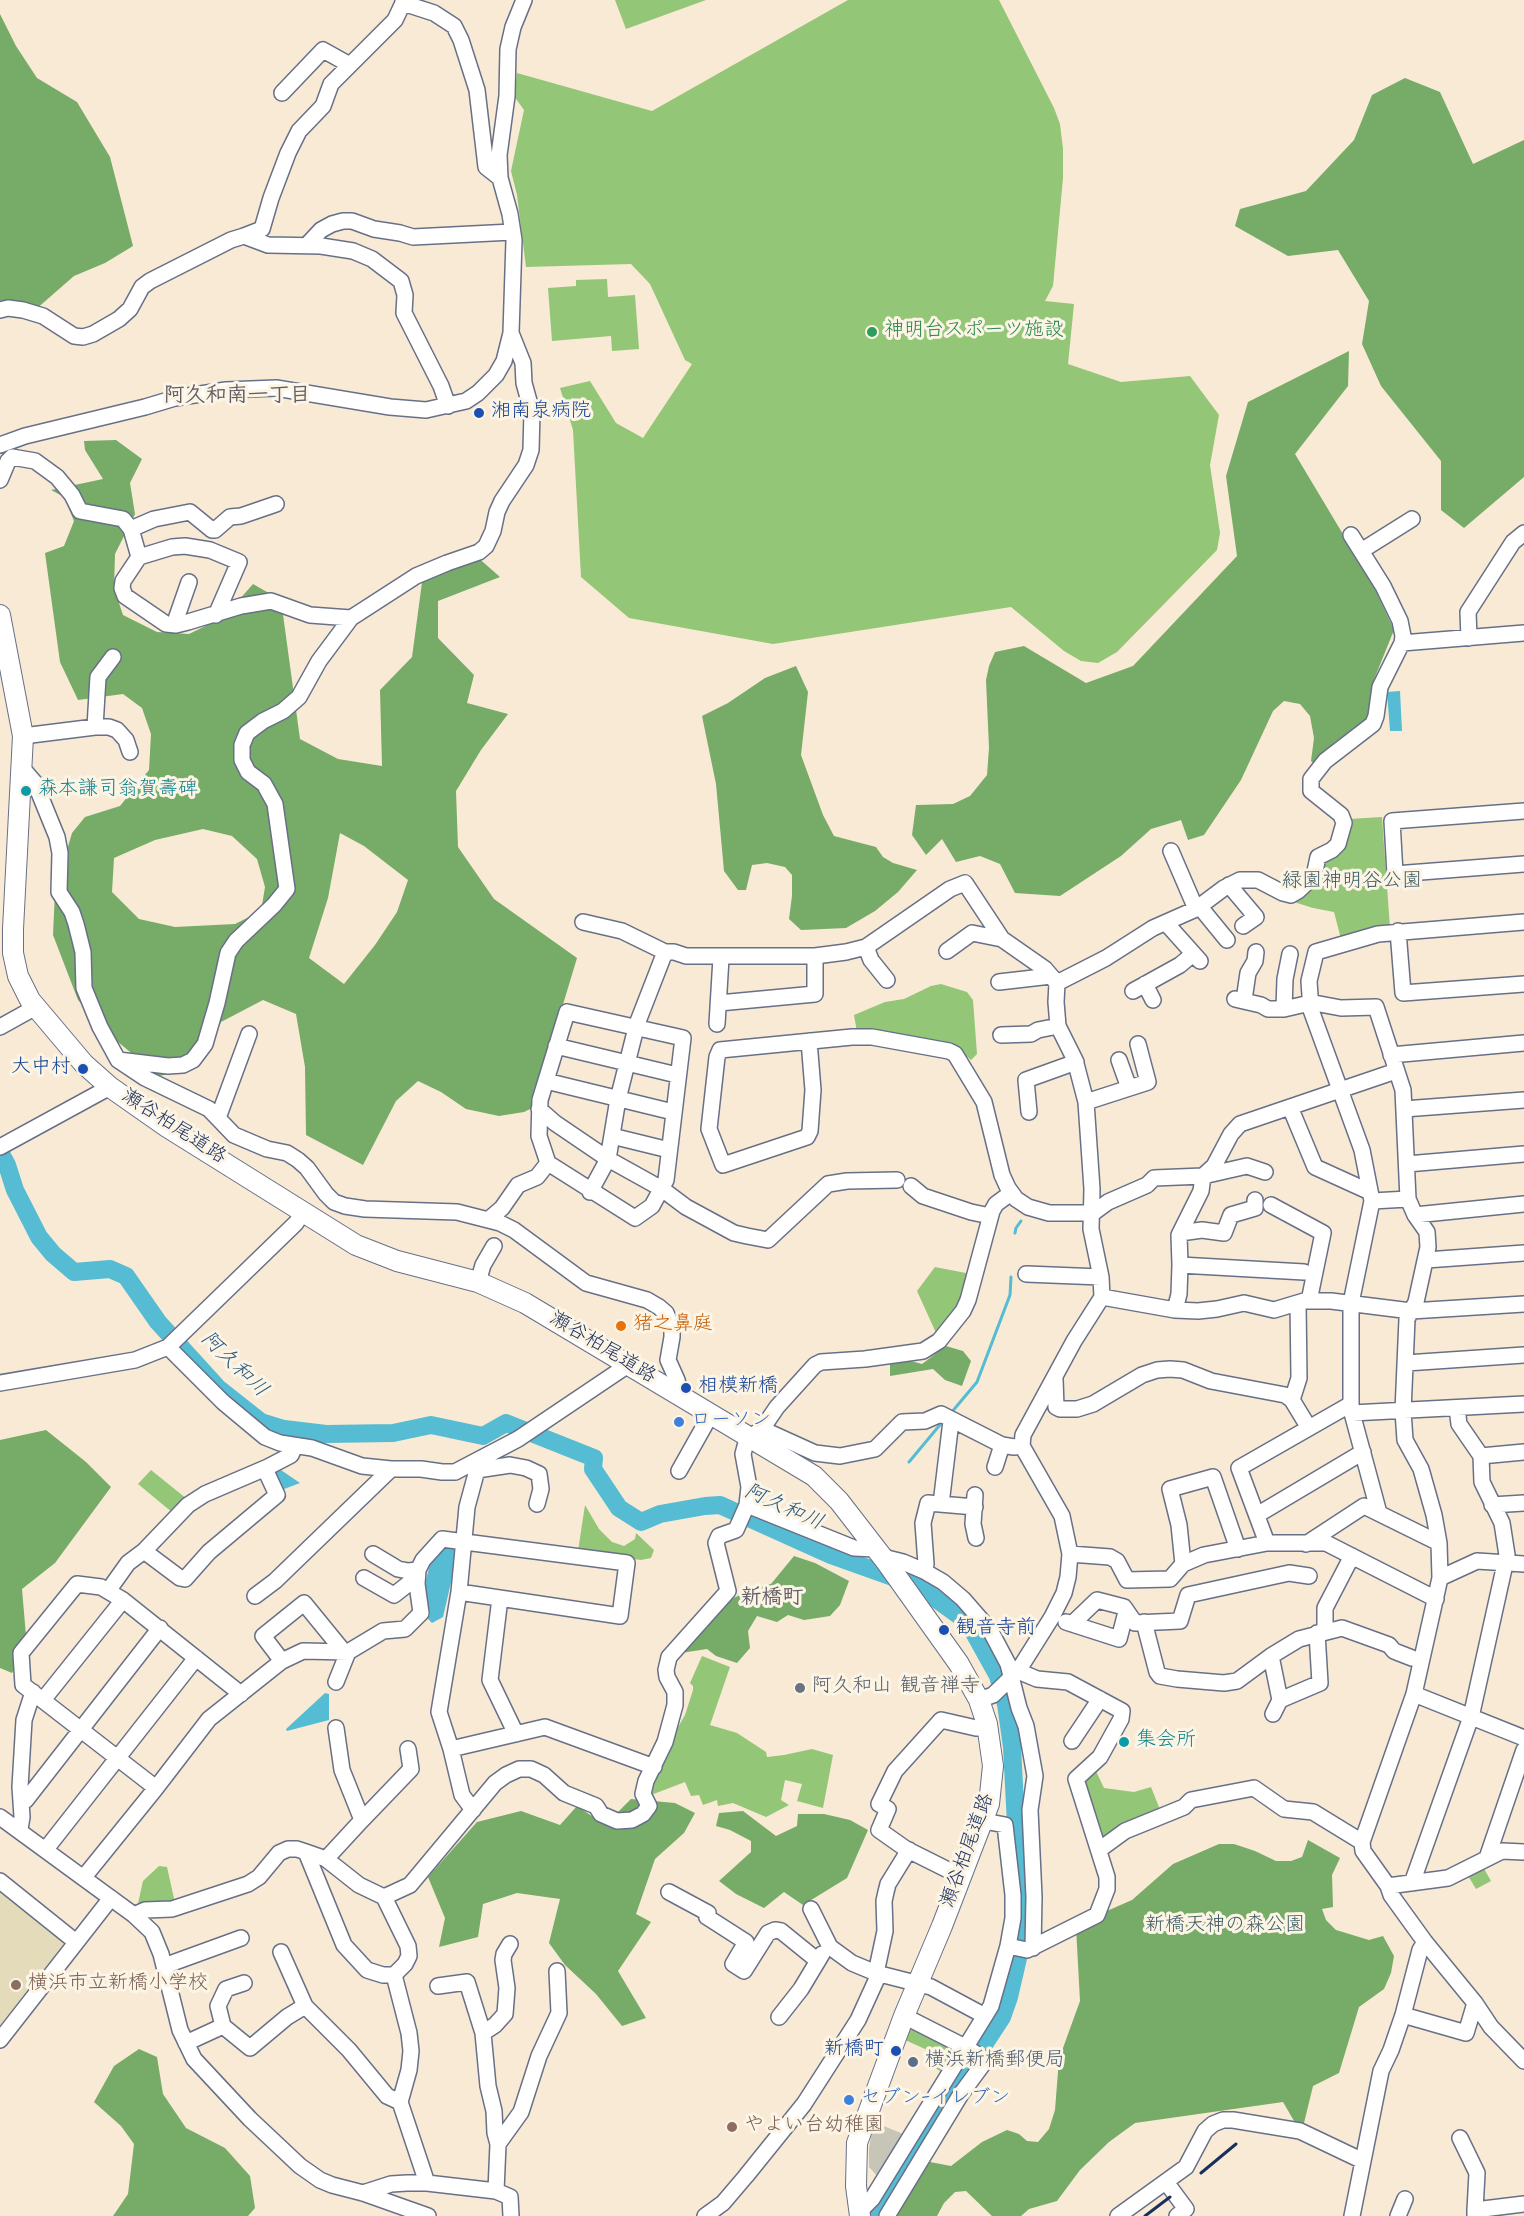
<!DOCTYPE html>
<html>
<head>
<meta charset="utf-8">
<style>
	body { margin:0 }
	canvas { display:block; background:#f8ead4 }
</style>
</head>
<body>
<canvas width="1524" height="2216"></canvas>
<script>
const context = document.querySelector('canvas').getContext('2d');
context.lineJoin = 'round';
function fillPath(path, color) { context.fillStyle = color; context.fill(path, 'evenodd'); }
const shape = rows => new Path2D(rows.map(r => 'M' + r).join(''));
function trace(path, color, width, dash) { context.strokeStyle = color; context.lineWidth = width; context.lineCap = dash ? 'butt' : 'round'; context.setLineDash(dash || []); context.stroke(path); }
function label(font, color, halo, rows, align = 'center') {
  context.font = font + ' Kalam,"Klee One",sans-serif'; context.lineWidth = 6; context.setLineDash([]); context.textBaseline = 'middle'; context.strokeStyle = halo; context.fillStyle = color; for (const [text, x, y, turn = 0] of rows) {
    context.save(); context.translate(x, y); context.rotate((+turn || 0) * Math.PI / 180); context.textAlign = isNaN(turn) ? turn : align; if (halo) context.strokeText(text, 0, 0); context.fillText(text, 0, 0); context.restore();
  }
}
fillPath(shape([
	[0,1892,63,1941,63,1946,0,2025]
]), '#e4dbba');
fillPath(shape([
	[874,2122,908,2136,879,2178,869,2167,869,2148]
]), '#c6c5b8');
fillPath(shape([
	[615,0,706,0,626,29],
	[848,0,999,0,1054,108,1060,124,1063,149,1063,178,1053,286,1045,301,1074,304,1068,364,1121,382,1190,376,1219,415,1210,465,1220,533,1217,550,1117,652,1098,663,1081,661,1064,651,1011,607,773,644,629,618,581,577,573,430,560,388,590,381,616,423,643,438,692,364,685,360,650,284,631,264,526,267,517,195,511,171,524,110,514,96,517,73,652,111],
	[607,279,608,297,635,295,639,349,612,351,611,336,552,341,548,288,576,286,576,280],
	[1382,817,1390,928,1341,939,1334,912,1313,908,1291,901,1349,819],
	[941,984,967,992,973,1000,977,1054,971,1060,957,1048,857,1032,854,1015,885,1002,904,999,931,986],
	[935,1267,971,1274,965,1300,937,1335,917,1291],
	[151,1470,187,1499,173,1513,138,1484],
	[585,1505,599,1529,612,1542,624,1546,635,1539,636,1533,654,1550,651,1558,641,1560,578,1551],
	[702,1656,730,1667,710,1725,737,1733,766,1752,767,1757,784,1755,812,1749,833,1755,823,1808,797,1801,802,1784,785,1780,781,1800,789,1805,766,1817,733,1803,718,1806,717,1800,703,1805,699,1795,691,1796,685,1782,651,1795,649,1790,670,1752,677,1729,685,1715,693,1690,693,1686,690,1683],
	[1094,1767,1104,1788,1134,1792,1151,1787,1161,1812,1105,1840,1098,1837,1080,1780],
	[1482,1865,1491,1881,1476,1889,1467,1874],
	[159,1866,167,1867,175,1903,137,1908,143,1881],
	[912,2023,960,2049,946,2075,931,2065,934,2053,905,2040]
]), '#94c677');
fillPath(shape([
	[0,14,16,46,37,78,77,102,110,157,133,246,105,263,74,276,35,310,6,305,0,301],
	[1405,78,1440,92,1473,164,1524,140,1524,477,1464,528,1441,510,1441,461,1381,386,1362,344,1369,301,1338,250,1288,256,1235,226,1240,209,1306,191,1354,140,1372,95],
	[1349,351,1348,386,1295,454,1371,581,1394,630,1373,682,1367,720,1335,742,1314,764,1311,761,1314,738,1310,716,1300,704,1284,701,1273,711,1241,780,1204,835,1188,840,1181,820,1151,829,1121,856,1060,896,1015,893,1000,864,980,856,956,862,942,839,926,855,912,835,916,805,953,804,970,796,987,775,989,748,986,680,989,666,995,652,1024,646,1086,683,1133,666,1237,556,1226,476,1248,402],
	[116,440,142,459,130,483,135,514,115,554,114,588,123,615,157,632,189,634,224,617,253,584,281,600,300,739,338,759,382,766,380,690,412,657,423,575,475,555,500,577,438,601,438,638,474,675,467,703,508,714,481,750,456,791,458,847,494,899,577,958,558,1021,536,1106,524,1112,499,1116,466,1109,441,1092,418,1081,396,1101,363,1165,306,1135,305,1067,296,1014,263,1000,221,1022,209,1043,189,1070,159,1076,118,1042,78,1000,53,935,55,891,72,833,85,817,120,806,149,770,151,734,142,708,123,694,78,700,60,662,45,553,64,546,74,521,64,497,51,490,103,479,85,450,84,441],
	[203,829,232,836,257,859,265,887,261,911,235,924,175,927,139,919,112,892,114,858,155,840],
	[340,833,364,846,408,880,397,912,375,945,344,984,309,958,328,898],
	[796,666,808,692,801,755,823,815,834,836,876,847,883,857,893,863,917,870,898,892,875,911,846,928,801,930,789,919,792,896,792,875,785,867,767,863,752,865,746,890,738,890,724,871,716,784,702,716,728,703,765,678],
	[946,1346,963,1351,971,1361,962,1386,945,1380,933,1369,890,1376,890,1363,907,1360,922,1364],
	[46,1430,86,1462,111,1487,55,1563,22,1589,26,1636,16,1666,12,1673,0,1668,0,1440],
	[794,1556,815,1563,849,1581,840,1605,830,1616,804,1620,788,1615,777,1622,757,1616,748,1631,750,1648,737,1663,716,1656,707,1649,681,1653,732,1599,749,1590,771,1584],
	[631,1799,675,1803,695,1813,684,1833,655,1859,636,1914,651,1922,618,1971,646,2018,622,2026,596,1994,565,1965,549,1943,560,1899,517,1893,483,1904,478,1937,439,1947,445,1918,428,1877,477,1822,521,1811,560,1825,577,1806,605,1825],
	[743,1811,776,1836,797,1826,798,1814,824,1814,850,1820,868,1830,847,1878,803,1905,784,1892,764,1908,736,1894,719,1881,751,1852,751,1841,730,1830,716,1826,719,1813],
	[1308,1840,1340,1858,1332,1875,1333,1907,1322,1909,1326,1920,1336,1930,1369,1940,1383,1936,1394,1956,1391,1973,1384,1989,1359,2007,1339,2073,1313,2086,1303,2127,1297,2126,1283,2102,1135,2123,1109,2142,1080,2170,1057,2201,1029,2209,1021,2216,992,2216,966,2191,955,2192,944,2203,937,2216,896,2216,930,2162,951,2166,982,2142,1007,2130,1019,2134,1027,2141,1038,2142,1049,2129,1055,2110,1059,2059,1080,2001,1076,1927,1100,1914,1132,1900,1173,1864,1219,1844,1234,1844,1255,1851,1276,1861,1291,1861,1302,1857],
	[139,2049,157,2057,163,2094,186,2128,225,2148,250,2176,255,2208,248,2216,113,2216,128,2194,134,2144,121,2126,94,2102,114,2066]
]), '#77ab68');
fillPath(shape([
	[1400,691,1402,731,1390,731,1387,692],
	[278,1468,300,1483,279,1491,273,1470],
	[444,1547,455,1547,455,1565,443,1617,432,1623,428,1619,430,1614,425,1584,430,1564],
	[325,1693,329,1694,329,1720,287,1731,286,1729]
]), '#55bcd3');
trace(shape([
	[1015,1233,1016,1228,1021,1221],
	[951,1413,977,1382,1010,1295,1011,1277],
	[909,1462,944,1420]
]), '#55bcd3', 3);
trace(shape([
	[0,1152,7,1165,15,1190,39,1237,53,1254,74,1272,110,1269,126,1276,158,1322,218,1388,261,1422,284,1429,326,1434,393,1433,431,1425,483,1436,506,1423,594,1458,593,1469,619,1508,641,1522,660,1514,705,1506,720,1505,831,1555,918,1586,968,1622,998,1676,1006,1704,1012,1747,1016,1824,1023,1883,1022,1941,1009,1997,1002,2017,934,2121,915,2157,875,2216]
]), '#55bcd3', 18);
const minor = shape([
	[403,0,403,3,434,13,454,26,461,40,477,90,486,167,500,178],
	[282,93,323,50,350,65],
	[244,236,262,229,271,198,288,153,299,131,323,106,331,84,395,20,403,3],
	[307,245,321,230,332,224,343,221,352,221,374,229,400,233,413,237,512,232],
	[0,310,8,308,23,310,43,316,74,336,83,337,93,334,119,319,130,309,142,287,150,281,231,240,244,236,268,245,321,246,353,251,372,259,401,281,405,295,404,313,441,386,448,406],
	[0,445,25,436,145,407,175,398,226,390,276,388,390,407,426,410,466,401,478,393,496,375,504,361,511,333,514,240,510,214,500,178,499,155,507,96,508,49,513,27,524,0],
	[0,480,8,461,12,457,35,461,57,477,72,495,80,511,123,519,131,529,139,557,123,581,122,588,125,596,166,624,176,625,188,622,241,606,271,601,310,615,351,618],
	[131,529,154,519,190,512,212,530,215,530,230,517,241,516,276,504],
	[1361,551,1412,519],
	[139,557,172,547,185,546,210,550,239,562,216,615],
	[174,625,189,582],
	[1469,638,1468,612,1513,542,1524,533],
	[1402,643,1524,633],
	[95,727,98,677,113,657],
	[23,736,95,727,109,727,117,730,126,740,130,752],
	[22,768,35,783,57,837,60,853,59,892,72,912,76,924,83,952,84,988,100,1027,118,1060,145,1078,209,1109,234,1135,267,1149,287,1153,298,1160,307,1168,326,1194,334,1202,345,1206,365,1209,457,1212,500,1223,514,1230,586,1283,647,1300,659,1307,666,1313,672,1327,672,1337,668,1360,677,1380,681,1396],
	[1524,811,1392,821,1395,874,1524,864],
	[1171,851,1196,909],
	[1229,885,1256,917,1243,926],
	[1200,907,1227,940],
	[583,922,622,931,665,952,674,952,686,956,815,956,846,952,866,947,950,889,965,883,1002,939,1045,969,1057,983,1056,1002,1058,1026,1075,1060,1086,1102,1092,1189,1091,1229,1101,1277,1102,1297,1074,1341,1023,1435,1022,1446,1062,1516,1070,1554,1068,1577,1064,1593,1052,1617,1018,1671,993,1695,979,1700],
	[1166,923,1200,961],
	[1398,931,1403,993,1524,984],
	[866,947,871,960,887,980],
	[947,951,972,933,1002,939],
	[999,982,1051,976],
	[1057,983,1106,958,1153,928,1196,909,1224,888,1240,880,1258,880,1283,893,1291,895,1298,891,1314,876,1318,857,1332,850,1338,844,1344,823,1341,815,1311,791,1311,779,1325,761,1373,724,1376,716,1380,687,1402,643,1403,636,1400,621,1383,586,1351,535],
	[1145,984,1153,1000],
	[1133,991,1180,965,1193,954],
	[1235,999,1261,1005,1268,1009,1284,1009,1310,1003],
	[1244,1000,1248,973,1255,961,1256,952],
	[1309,1002,1341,1008,1376,1007,1403,1090,1408,1199,1415,1215,1427,1232,1428,1247,1416,1302,1407,1319,1403,1411,1405,1440,1421,1469,1434,1515,1439,1543,1440,1578,1414,1694,1362,1842,1363,1851,1388,1886,1391,1895,1425,1942,1475,2003,1491,2027,1524,2061],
	[719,1003,815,994,815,956],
	[1284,1009,1285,979,1290,954],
	[567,1012,683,1038,666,1180,652,1206,635,1218,548,1163,539,1136,540,1100,567,1012],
	[717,1024,721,958],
	[0,1027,36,1007],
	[1001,1035,1031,1034,1038,1030,1058,1026],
	[809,1041,813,1090,810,1131,807,1137,723,1165,709,1129,717,1057,720,1050,852,1037,872,1037,949,1051,955,1054,984,1102,1002,1175,1008,1188,1016,1199,1028,1207,1049,1213,1093,1213,1108,1202,1147,1185,1154,1178,1203,1176,1214,1166,1231,1134,1240,1124,1396,1071],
	[556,1046,677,1075],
	[1391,1055,1524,1043],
	[118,1060,168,1066,183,1065,193,1060,205,1044,217,1003,228,953,236,941,274,905,287,889,275,804,264,784,248,772,242,760,242,745,247,733,263,721,283,711,299,697,319,661,351,618,416,576,447,563,479,552,486,546,493,531,497,512,502,501,526,465,531,450,532,412,524,383,523,363,511,333],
	[1119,1060,1129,1088],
	[546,1081,673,1112],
	[1086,1102,1148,1082,1138,1044],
	[1290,1107,1315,1167,1370,1192],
	[539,1109,555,1123,608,1159,662,1189,686,1207,734,1233,747,1236,768,1240,828,1184,847,1181,897,1180],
	[1404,1109,1524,1100],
	[1029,1112,1026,1080,1076,1062],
	[218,1118,249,1034],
	[612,1136,669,1150],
	[0,1147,110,1087],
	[1407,1164,1524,1154],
	[1265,1172,1247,1166,1203,1176,1201,1191,1179,1235,1180,1265,1304,1272],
	[911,1186,923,1196,971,1212,990,1216],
	[590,1192,608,1159,618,1099,637,1024,665,952],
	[1372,1201,1408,1199],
	[1271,1205,1323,1233,1309,1301],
	[1415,1215,1524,1204],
	[488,1220,502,1208,518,1185,537,1177,548,1163],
	[1180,1233,1202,1230,1224,1233,1231,1215,1255,1208,1255,1200],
	[1426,1260,1524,1253],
	[1026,1274,1101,1277],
	[478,1282,483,1265,494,1246],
	[1102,1297,1175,1310,1198,1311,1217,1309,1244,1303,1274,1310,1304,1301,1331,1301,1411,1311,1524,1304],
	[1298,1303,1299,1378,1292,1400,1309,1428],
	[1175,1310,1179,1294,1180,1265],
	[168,1347,223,1402,265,1437,280,1443,312,1448,362,1466,391,1469,421,1469,442,1472,455,1472,518,1439,628,1365],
	[1406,1363,1524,1355],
	[1055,1379,1056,1407,1060,1409,1077,1409,1093,1404,1142,1375,1157,1370,1170,1369,1183,1370,1211,1381,1285,1395,1292,1400],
	[0,1383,135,1360,168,1347,296,1223,303,1212],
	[1352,1413,1524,1404],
	[762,1429,815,1453,840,1456,875,1449,902,1422,925,1421,941,1414,1002,1445,1014,1447,1022,1446],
	[1481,1456,1524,1452],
	[995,1467,1002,1445],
	[265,1469,277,1495,209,1552,185,1579,180,1578,144,1551,188,1505,205,1494,268,1467,291,1455,295,1446],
	[477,1470,510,1465,526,1468,539,1474,541,1489,537,1504],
	[679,1471,711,1414],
	[975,1495,973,1524,976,1538],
	[941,1504,951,1421],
	[747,1505,854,1548,877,1549],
	[1492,1505,1524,1503],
	[1379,1513,1352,1413,1351,1404,1351,1303,1372,1201,1362,1150,1311,1010,1309,981,1316,952,1378,934,1524,922],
	[1257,1515,1363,1452],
	[1267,1543,1239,1468,1351,1404],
	[1306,1544,1364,1506,1439,1543],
	[373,1554,398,1569,408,1571,418,1570],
	[1070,1554,1110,1557,1117,1561,1127,1580,1170,1579,1183,1564,1204,1555,1267,1543,1326,1543,1436,1599],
	[883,1557,903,1562,924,1571,943,1582,963,1599,990,1630,1008,1664,1019,1708,1026,1726,1035,1776,1030,1810,1034,1897,1033,1948],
	[1183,1564,1179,1525,1170,1489,1213,1477,1238,1549],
	[924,1571,926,1564,923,1523,928,1503,975,1507],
	[364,1578,394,1595,408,1584,417,1584],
	[1440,1578,1477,1561,1524,1564],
	[108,1591,128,1563,144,1551],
	[255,1596,275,1581,391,1469],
	[500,1598,490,1680,516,1734],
	[1066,1622,1119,1639,1126,1612],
	[1144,1622,1157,1672,1160,1676,1177,1679,1224,1683,1237,1681,1271,1656,1299,1639,1342,1628,1389,1645,1394,1651,1412,1658],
	[1072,1624,1097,1600,1124,1607,1135,1623,1180,1621,1188,1595,1289,1573,1309,1576],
	[1325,1632,1325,1608,1352,1556],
	[1271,1656,1280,1700,1320,1683,1317,1633],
	[282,1661,263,1636,304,1603,344,1652],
	[336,1682,348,1652],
	[1414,1694,1524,1738],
	[43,1700,123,1600],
	[1273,1714,1280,1700],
	[1072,1741,1100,1699],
	[451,1749,545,1727,654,1767],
	[156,1788,23,1685,21,1653,77,1584,101,1587,123,1600,241,1694],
	[21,1802,26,1800,160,1628],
	[473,1810,462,1795,451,1749,439,1712,459,1592,467,1507,477,1470,475,1462],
	[0,1817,134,1915,152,1932,161,1954,180,2030,194,2059,250,2119,300,2166,320,2180,332,2185,363,2193,428,2216],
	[362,1820,411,1769,408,1749],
	[20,1829,22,1817,20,1787,24,1720,33,1692],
	[46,1849,196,1658],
	[1099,1850,1125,1831,1184,1807,1191,1800,1254,1788,1284,1809,1313,1812,1362,1842],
	[1487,1858,1524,1750],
	[326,1859,362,1820,342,1770,336,1728],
	[84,1877,156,1788,209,1719,282,1661,303,1651,348,1652,383,1631,405,1629,421,1613,417,1584,418,1570,423,1560,442,1539,627,1563,620,1616,459,1592],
	[962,1877,906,1849,879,1830,888,1809,879,1804,895,1771,941,1720,976,1728,988,1728],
	[0,1881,76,1942],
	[1412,1883,1471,1717,1507,1555,1502,1523,1482,1482,1481,1456,1459,1424,1457,1408],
	[1388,1886,1448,1878,1502,1851,1524,1852],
	[669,1892,708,1913,707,1917,746,1942,733,1964,744,1971,768,1933,775,1930,781,1931,818,1961],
	[384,1897,410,1885,495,1783,506,1775,519,1769,531,1769,544,1775,564,1793,596,1806,601,1814,617,1821,632,1820,643,1814,649,1806,643,1794,646,1781,665,1742,675,1705,675,1692,667,1677,666,1670,669,1657,728,1591,716,1543,719,1536,736,1530,747,1505,749,1487,743,1454,747,1439,762,1429,777,1407,815,1365,821,1362,865,1359,923,1351,939,1341,963,1311,968,1300,992,1211,996,1204,1011,1193],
	[811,1909,830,1947,852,1963,876,1973,931,1987,985,2016],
	[134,1915,145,1910,172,1909,248,1884,259,1877,279,1853,288,1849,297,1849,306,1852,326,1859,359,1885,384,1897,408,1946,409,1956,405,1964,394,1975,383,1975,367,1970,344,1945,306,1852],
	[1008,1946,1027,1950,1097,1915,1107,1889,1107,1877,1076,1779,1100,1757,1121,1719,1122,1711,1068,1682,1037,1679,1018,1671],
	[281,1952,305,2006,349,2050,387,2096,400,2102],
	[164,1966,241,1938],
	[876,1973,885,1931,884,1901,886,1892,888,1884,909,1850],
	[394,1975,409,2033,411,2051,409,2070,400,2102,427,2183],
	[438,1986,467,1982,483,2033,488,2086,494,2111,495,2133,498,2144,496,2191,510,2197,511,2216],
	[1403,2015,1466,2033,1475,2003],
	[779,2017,801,1989,822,1954],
	[223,2026,218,2006,226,1989,244,1983],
	[483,2033,495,2025,505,2014,507,1988,503,1960,504,1954,510,1944],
	[0,2040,111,1898],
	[186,2043,223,2026,250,2048,287,2017,305,2006],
	[1460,2138,1477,2173,1475,2210],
	[498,2144,521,2112,539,2056,559,2013,557,1971],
	[1166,2182,1186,2209,1177,2216],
	[363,2193,391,2184,407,2183,427,2183,496,2191],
	[859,2212,872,2199,991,2006,1008,1946,1013,1918,1013,1895,1005,1825,984,1821],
	[705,2216,723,2203,746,2176,804,2104,858,2020,879,1974],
	[887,2216,961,2094,986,2060,967,2048,904,2016],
	[1118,2216,1186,2167,1205,2131,1213,2124,1223,2120,1233,2120,1300,2131,1363,2161],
	[1352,2216,1381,2071,1391,2050,1403,2015,1420,1950,1425,1942],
	[1398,2216,1405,2199],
	[1475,2216,1475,2210,1524,2204]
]);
const major = shape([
	[0,615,23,736,13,929,13,953,18,976,30,1000,84,1064,110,1087,167,1127,356,1245,397,1261,478,1282,525,1303,814,1476,839,1501,887,1563,959,1664,979,1700,987,1724,993,1766,989,1804,942,1926,904,2016,857,2143,856,2186,860,2216]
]);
trace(minor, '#687087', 18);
trace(major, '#687087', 22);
trace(minor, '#fff', 15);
trace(major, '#fff', 20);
trace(shape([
	[1201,2173,1236,2144],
	[1145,2216,1170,2197]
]), '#1b2f5e', 3);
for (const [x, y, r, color] of [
	[872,332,6,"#2e9e5b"],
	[479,413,6,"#1a4fb4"],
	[26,791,6,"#0f9aa8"],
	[83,1069,6,"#1a4fb4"],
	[621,1326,6,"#e8710a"],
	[686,1388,6,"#1a4fb4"],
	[679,1422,6,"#3f7fe0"],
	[944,1630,6,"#1a4fb4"],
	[800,1688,6,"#6b7280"],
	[1124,1742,6,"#0f9aa8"],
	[16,1985,6,"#8d6e63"],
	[896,2051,6,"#1a4fb4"],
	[913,2062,6,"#5c6f8a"],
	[849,2100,6,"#3f7fe0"],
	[732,2127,6,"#8d6e63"]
]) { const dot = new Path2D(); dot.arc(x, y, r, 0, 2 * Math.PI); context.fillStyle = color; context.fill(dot); trace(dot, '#fcf5e5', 2); }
label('20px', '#27864d', '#fcf5e5', [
	["神明台スポーツ施設",884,332]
], 'left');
label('20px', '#164399', '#fcf5e5', [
	["湘南泉病院",491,413],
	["大中村",71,1069,"right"],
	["相模新橋",698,1388],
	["観音寺前",956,1630],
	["新橋町",884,2051,"right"]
], 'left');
label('20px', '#0d838f', '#fcf5e5', [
	["森本謙司翁賀壽碑",38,791],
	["集会所",1136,1742]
], 'left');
label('20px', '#3f5c66', '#fcf5e5', [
	["緑園神明谷公園",1352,883],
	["新橋天神の森公園",1225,1927]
]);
label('20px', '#1b2f5e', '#fcf5e5', [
	["瀬谷柏尾道路",173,1128,33],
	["瀬谷柏尾道路",602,1349,31],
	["瀬谷柏尾道路",969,1851,-70]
]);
label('20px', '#c56008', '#fcf5e5', [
	["猪之鼻庭",633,1326]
], 'left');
label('20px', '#366cbe', '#fcf5e5', [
	["ローソン",691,1422],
	["セブン-イレブン",861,2100]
], 'left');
label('20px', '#5b616d', '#fcf5e5', [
	["阿久和山 観音禅寺",812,1688]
], 'left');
label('20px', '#785e54', '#fcf5e5', [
	["横浜市立新橋小学校",28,1985],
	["やよい台幼稚園",744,2127]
], 'left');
label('20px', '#4e5e75', '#fcf5e5', [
	["横浜新橋郵便局",925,2062]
], 'left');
label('bold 21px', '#615c66', '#fcf5e5', [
	["阿久和南一丁目",237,397],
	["新橋町",772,1599]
]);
label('italic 21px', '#2c5981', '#fcf5e5', [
	["阿久和川",233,1366,44],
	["阿久和川",783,1509,24]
]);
</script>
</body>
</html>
